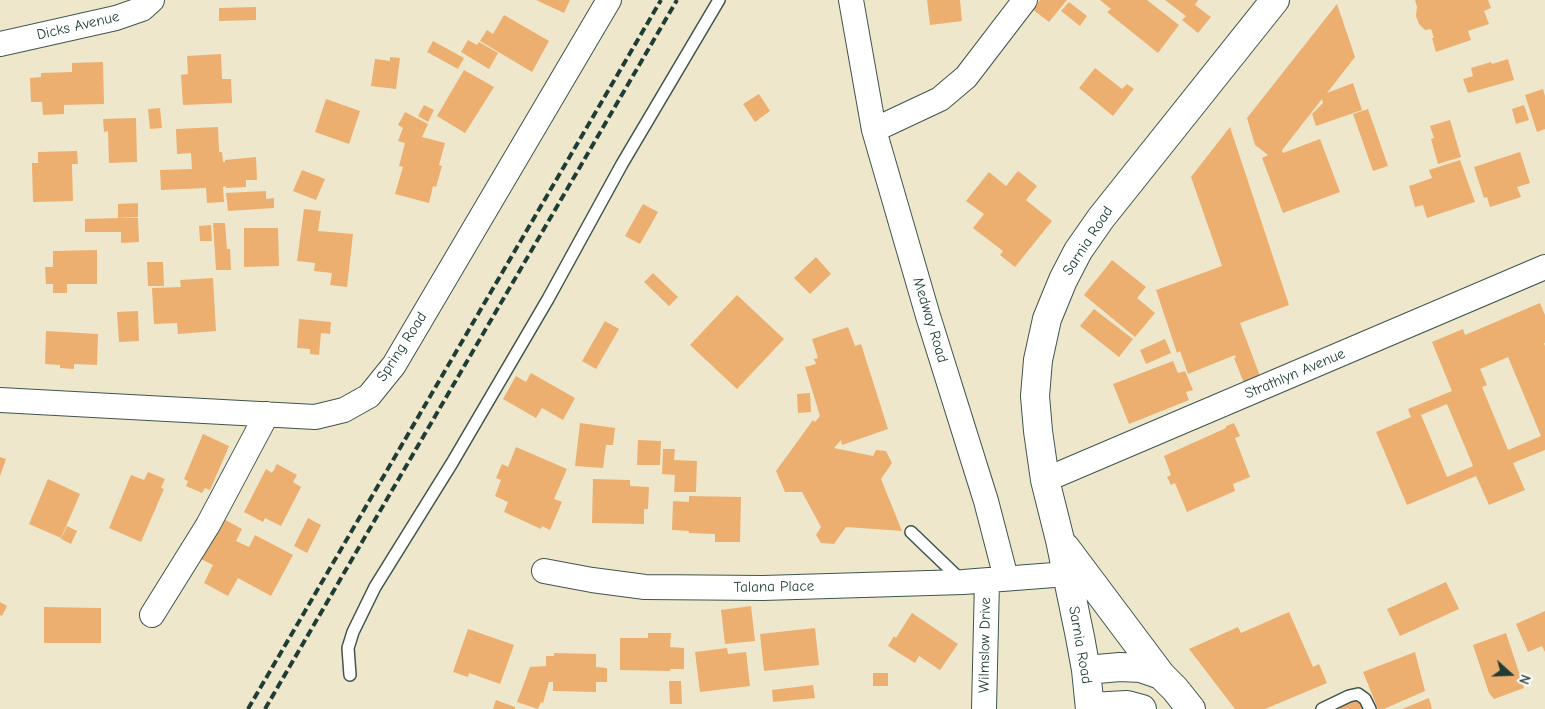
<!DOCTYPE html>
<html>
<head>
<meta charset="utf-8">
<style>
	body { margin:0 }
	#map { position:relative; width:1545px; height:709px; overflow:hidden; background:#eee7cc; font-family:"Comic Neue",sans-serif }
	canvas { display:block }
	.north { position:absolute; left:1485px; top:649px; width:50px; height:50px; -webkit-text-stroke:4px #fff; paint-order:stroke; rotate:110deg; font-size:14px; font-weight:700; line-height:20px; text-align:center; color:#1f3d34 }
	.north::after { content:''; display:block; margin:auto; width:18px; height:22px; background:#1f3d34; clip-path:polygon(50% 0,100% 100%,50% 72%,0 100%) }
</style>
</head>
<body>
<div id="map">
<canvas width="1545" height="709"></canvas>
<div class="north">N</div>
</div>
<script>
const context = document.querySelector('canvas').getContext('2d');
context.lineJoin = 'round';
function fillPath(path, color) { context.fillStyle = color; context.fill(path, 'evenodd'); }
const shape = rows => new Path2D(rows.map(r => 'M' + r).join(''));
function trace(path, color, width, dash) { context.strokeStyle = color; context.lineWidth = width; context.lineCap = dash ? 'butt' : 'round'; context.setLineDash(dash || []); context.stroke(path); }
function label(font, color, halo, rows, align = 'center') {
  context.font = font + ' "Comic Neue",sans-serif'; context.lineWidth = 4.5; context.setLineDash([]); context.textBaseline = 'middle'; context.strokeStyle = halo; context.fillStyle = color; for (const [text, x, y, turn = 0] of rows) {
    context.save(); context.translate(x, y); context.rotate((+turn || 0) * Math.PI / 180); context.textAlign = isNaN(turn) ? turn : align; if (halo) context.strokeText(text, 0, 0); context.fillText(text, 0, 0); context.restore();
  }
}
fillPath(shape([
	[536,0,570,0,564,13],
	[927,0,960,0,962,21,930,25],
	[1040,0,1067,0,1049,22,1032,9],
	[1100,0,1147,0,1179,25,1158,53,1107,12,1111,9],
	[1165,0,1198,0,1195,5,1211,17,1198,33,1182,20,1186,16],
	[1415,0,1488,0,1491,8,1484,11,1489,24,1468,31,1471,40,1436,52,1432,38,1434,38,1431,29,1425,30,1419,24,1416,16,1417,7],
	[1069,2,1087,16,1080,26,1061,11],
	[1337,4,1355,57,1327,93,1353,83,1362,110,1316,126,1312,114,1323,103,1322,99,1282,150,1283,153,1320,139,1340,192,1283,213,1262,158,1268,155,1255,145,1247,118],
	[256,7,256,20,219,21,219,8],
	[504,15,549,41,532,72,480,41,487,30,493,34],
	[468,40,477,45,479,42,498,53,489,69,461,52],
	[433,41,464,58,458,69,427,52],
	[221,54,222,79,231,79,232,103,183,105,181,75,188,74,187,56],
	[390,57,400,58,396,89,371,86,375,59,390,61],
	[1508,59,1514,80,1468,93,1463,79,1473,76,1471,68,1491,62,1492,64],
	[103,62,104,104,64,105,64,114,43,115,42,102,31,102,30,78,41,77,41,73,72,72,72,63],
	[1095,68,1122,89,1127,84,1134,89,1113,116,1079,88],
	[464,70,494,87,465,133,437,116],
	[1543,89,1545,96,1545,129,1537,132,1525,95],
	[759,94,770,111,755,122,743,104],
	[326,99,360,111,349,144,315,132],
	[424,105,434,110,428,122,418,116],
	[1524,105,1529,120,1516,124,1512,109],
	[160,108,162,128,150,129,148,109],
	[1368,109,1388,166,1373,171,1353,114],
	[405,112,428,124,422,137,445,143,439,165,442,166,436,187,433,186,429,203,395,194,403,167,399,166,405,143,398,141,403,128,398,125],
	[136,118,137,162,109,163,108,131,104,132,103,119],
	[1450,120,1461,157,1438,164,1431,139,1434,138,1430,126],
	[218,127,219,152,222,152,223,162,225,162,225,160,256,157,257,180,246,180,246,187,226,188,226,186,223,187,224,202,207,203,206,188,161,190,160,170,192,169,191,153,177,154,176,129],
	[1230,127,1289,305,1240,323,1260,376,1244,383,1234,358,1236,358,1235,355,1188,374,1180,351,1177,353,1156,290,1222,266,1191,177],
	[77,151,78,164,72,164,73,201,33,202,32,163,38,163,38,152],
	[1520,152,1530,183,1517,187,1521,197,1490,207,1487,197,1484,198,1474,167],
	[1460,160,1475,202,1427,218,1423,205,1415,207,1409,186,1432,178,1429,170],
	[302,170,325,179,316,200,293,191],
	[1018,171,1037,186,1026,200,1052,221,1015,267,1000,255,1003,251,973,228,984,214,966,201,989,172,1006,186],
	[266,191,266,199,274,198,274,208,228,211,226,193],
	[138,203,138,217,118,218,118,204],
	[643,204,658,212,640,244,625,236],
	[304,209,321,211,318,231,353,234,347,287,330,285,332,273,314,271,315,263,297,261],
	[119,218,138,218,139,242,121,243,121,232,85,232,85,219],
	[213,223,225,223,227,249,230,249,231,270,216,270],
	[211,225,212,241,200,241,199,226],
	[244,228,278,228,279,266,244,267],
	[97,250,97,284,67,284,67,293,53,293,53,284,46,284,45,267,53,267,53,251],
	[816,257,831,274,810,294,794,278],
	[1112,260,1146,287,1137,298,1155,313,1135,337,1084,295],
	[147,262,163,262,164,286,148,286],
	[653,273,678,297,669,306,644,282],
	[213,278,216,331,178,334,177,323,154,324,152,288,181,287,180,280],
	[737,295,784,339,737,389,690,345],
	[1540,303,1545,315,1545,343,1544,343,1545,346,1545,450,1513,463,1525,490,1489,505,1476,476,1407,505,1376,432,1411,417,1408,409,1452,391,1432,342,1463,329,1465,335],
	[1508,357,1541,436,1508,450,1482,387,1487,385,1480,369],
	[1447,404,1473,466,1447,477,1421,415],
	[1094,309,1133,339,1119,357,1080,326],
	[138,311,139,341,119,342,117,312],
	[299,319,331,322,330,334,321,333,319,355,310,354,310,349,297,348],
	[605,321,619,329,596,369,582,361],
	[848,327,855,346,861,344,888,429,842,445,841,440,834,448,873,456,876,450,886,451,892,463,881,479,902,531,846,527,834,544,821,543,816,535,821,527,802,492,785,492,776,471,813,420,815,422,820,416,805,367,816,364,814,359,818,358,812,339],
	[46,331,98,334,97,365,74,364,74,369,60,368,60,365,45,364],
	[1165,339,1171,353,1146,364,1140,350],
	[1173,361,1178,373,1185,371,1193,390,1186,392,1189,400,1129,424,1113,384],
	[531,373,575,398,563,420,542,408,536,418,503,399,516,376,526,382],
	[810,393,811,412,798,413,797,394],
	[580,423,615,428,613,445,606,445,603,468,575,466],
	[1234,423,1240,436,1235,438,1250,477,1233,484,1235,491,1187,512,1175,483,1171,485,1167,477,1171,475,1164,456,1226,428,1226,426],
	[203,434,229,446,210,490,205,488,202,493,186,486,188,481,184,479],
	[638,440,661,441,660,465,637,465],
	[516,447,567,469,554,499,562,502,550,530,542,526,541,529,504,512,508,502,495,496,501,480,496,478,502,464,508,467],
	[663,449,675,449,674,460,697,461,696,492,674,492,675,475,662,474],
	[0,457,6,459,0,476],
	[277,464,297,475,293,482,301,487,281,526,265,518,263,522,244,512,266,469,272,473],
	[148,472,165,479,161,488,164,489,141,542,109,528,131,475,144,480],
	[48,479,80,494,61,538,29,524],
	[593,479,630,480,630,486,649,487,648,509,644,509,644,524,592,523],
	[689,496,741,497,740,542,715,542,715,534,689,533,689,531,672,530,673,501,689,502],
	[220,517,242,529,236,541,249,547,255,535,293,555,271,596,238,578,228,596,204,583,213,565,201,559],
	[308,518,321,525,307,553,294,546],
	[67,526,77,531,71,544,61,539],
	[1446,582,1459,609,1400,636,1387,609],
	[0,602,7,606,2,616,0,615],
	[751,606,755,641,725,644,721,610],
	[44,607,101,608,101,643,44,643],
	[1545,611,1545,652,1542,646,1528,652,1516,624],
	[1289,612,1313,667,1319,664,1327,683,1265,709,1235,709,1189,649,1238,627,1241,633],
	[912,613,958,644,940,670,919,656,915,663,888,646,894,636,896,638],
	[815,628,819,665,764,671,760,634],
	[468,629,514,645,500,684,469,673,468,677,453,672],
	[648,633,671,633,670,647,684,648,684,669,670,669,670,671,620,670,620,638,648,638],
	[1506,633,1524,688,1494,699,1489,693,1473,645],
	[727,648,728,654,746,652,750,686,700,692,695,652],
	[1415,652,1425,691,1384,709,1378,709,1363,672],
	[554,653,596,654,596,667,607,668,607,682,596,682,596,692,553,691,553,682,549,682,543,703,541,702,538,709,517,702,530,667,546,666,546,656,554,656],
	[873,673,888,673,888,686,873,686],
	[669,681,681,681,682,704,670,704],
	[813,685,815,698,773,702,772,690],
	[1358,698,1363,709,1336,709],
	[1429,698,1432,709,1402,709],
	[496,700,515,707,515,709,493,709]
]), '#ecaf70');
const lane = shape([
	[911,532,962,581],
	[350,675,348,648,353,632,375,587,452,463,548,299,622,164,719,0],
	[1322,709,1349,696,1358,694,1365,699,1370,709]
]);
const street = shape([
	[851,0,874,130,928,316,986,501,1006,578],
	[0,44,116,18,142,9,152,0],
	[874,130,940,99,966,77,1025,0],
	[0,400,315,417,344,410,369,396,394,365,609,0],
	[1045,480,1545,267],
	[544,571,592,580,645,587,763,588,963,582,1067,574],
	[152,615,208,525,267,414],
	[984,709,987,581]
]);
const secondary = shape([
	[1065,547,1161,675],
	[1086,670,1120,667,1141,668,1161,675,1175,689,1191,709],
	[1090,707,1127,705,1142,709],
	[1090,709,1086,670,1080,637,1060,540,1045,480,1038,431,1035,396,1038,360,1047,319,1063,280,1078,251,1101,218,1275,0]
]);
trace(lane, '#3e564b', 14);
trace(street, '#3e564b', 26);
trace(secondary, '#3e564b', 30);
trace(lane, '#fff', 11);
trace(street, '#fff', 24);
trace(secondary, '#fff', 28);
trace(shape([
	[248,709,661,0],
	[265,709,677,0]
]), '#1f3d34', 4, [8, 4]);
label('15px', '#1f3d34', '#fff', [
	["Dicks Avenue",78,26,-13],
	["Sarnia Road",1088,241,-57],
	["Medway Road",930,320,73],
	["Spring Road",402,347,-57],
	["Strathlyn Avenue",1295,374,-23],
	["Talana Place",774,587,-1],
	["Wilmslow Drive",985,645,-89],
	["Sarnia Road",1080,645,80]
]);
</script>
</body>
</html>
